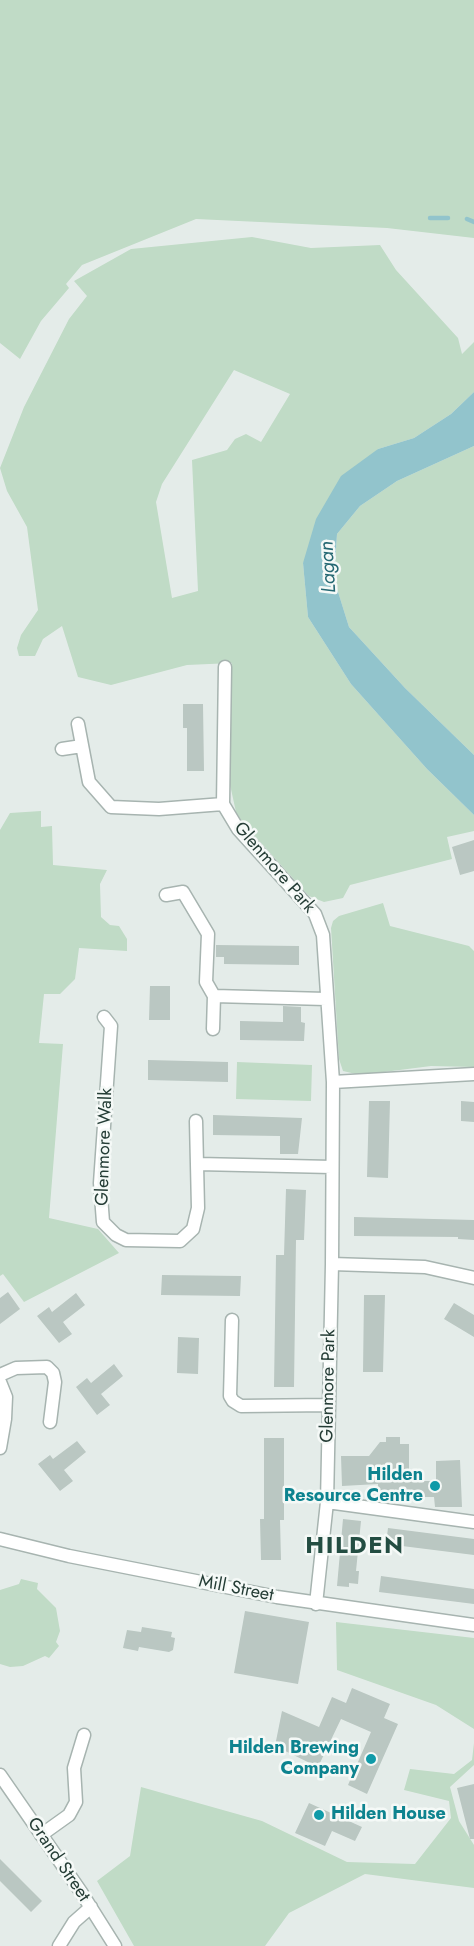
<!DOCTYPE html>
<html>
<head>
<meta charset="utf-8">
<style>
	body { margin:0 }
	canvas { display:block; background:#e4ece9 }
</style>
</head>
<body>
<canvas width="474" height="1946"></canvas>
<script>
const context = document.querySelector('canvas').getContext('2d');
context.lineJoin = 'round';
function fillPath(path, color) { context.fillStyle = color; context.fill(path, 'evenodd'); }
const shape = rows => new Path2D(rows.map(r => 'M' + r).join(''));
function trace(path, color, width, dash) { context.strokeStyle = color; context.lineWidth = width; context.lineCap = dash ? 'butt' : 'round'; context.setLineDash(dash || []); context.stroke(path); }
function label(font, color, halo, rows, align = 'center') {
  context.font = font + ' Jost,sans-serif'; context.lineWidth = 5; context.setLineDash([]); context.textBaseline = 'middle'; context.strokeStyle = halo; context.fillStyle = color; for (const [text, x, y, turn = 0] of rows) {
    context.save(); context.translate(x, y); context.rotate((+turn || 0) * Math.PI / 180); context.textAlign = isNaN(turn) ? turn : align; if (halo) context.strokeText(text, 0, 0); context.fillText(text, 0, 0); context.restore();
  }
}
fillPath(shape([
	[0,0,474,0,474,238,387,228,196,219,82,265,66,284,69,288,41,321,20,359,0,343],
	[252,237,311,248,380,245,396,270,458,338,462,354,474,342,474,392,451,414,414,438,378,449,303,563,308,617,351,684,427,769,474,815,474,831,447,837,452,859,350,885,343,898,324,902,309,896,243,823,236,812,229,780,232,663,187,665,111,685,78,677,62,626,43,639,35,656,19,656,17,648,21,635,38,610,27,527,7,491,0,468,24,407,69,319,87,296,74,281,131,249],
	[234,370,290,394,261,442,246,434,235,439,227,450,192,460,198,591,172,598,156,502,162,484],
	[474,446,474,755,405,688,349,627,334,579,337,534,360,506,397,481],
	[41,811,41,827,52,826,53,865,107,870,100,884,101,917,110,925,119,926,127,939,127,951,79,948,75,979,60,994,44,994,39,1043,63,1044,49,1218,98,1229,119,1253,24,1302,3,1274,0,1276,0,830,10,813],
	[383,903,390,926,469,946,474,951,474,1067,431,1066,360,1075,343,1071,339,1059,331,928,333,921,339,916],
	[237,1062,312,1065,311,1101,236,1099],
	[21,1579,38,1583,37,1589,56,1608,60,1631,56,1642,59,1646,49,1658,45,1656,23,1666,10,1667,0,1664,0,1590,19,1584],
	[336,1622,474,1638,474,1729,436,1705,337,1670],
	[474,1743,474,1765,450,1787,459,1821,474,1845,474,1888,365,1874,289,1913,265,1946,134,1946,97,1881,130,1856,141,1787,262,1821,347,1862,415,1864,451,1818,449,1801,404,1790,410,1769,454,1774,472,1760]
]), '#c0dbc6');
fillPath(shape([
	[474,392,474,446,397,481,360,506,337,534,334,579,349,627,405,688,474,755,474,815,427,769,351,684,308,617,303,563,316,519,341,476,378,449,414,438,451,414]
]), '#92c4cc');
trace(shape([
	[430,218,448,218],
	[467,219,474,222]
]), '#92c4cc', 4.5);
fillPath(shape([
	[183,704,203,704,204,771,187,771,187,728,183,728],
	[474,840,474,871,460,875,452,847],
	[216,945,299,946,299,965,224,964,224,957,216,957],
	[150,986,170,986,170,1020,149,1020],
	[283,1006,301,1007,301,1022,305,1023,304,1041,240,1040,240,1021,283,1022],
	[148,1060,228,1062,228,1082,148,1080],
	[369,1101,390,1101,388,1178,367,1177],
	[461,1101,474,1102,474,1122,461,1121],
	[213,1115,302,1118,298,1154,280,1154,280,1136,213,1135],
	[286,1189,306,1190,304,1240,296,1240,294,1387,274,1387,276,1255,284,1255],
	[354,1217,474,1220,474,1240,458,1239,458,1237,354,1236],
	[162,1275,241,1276,240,1296,161,1295],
	[8,1292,20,1309,0,1324,0,1298],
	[76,1293,85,1305,63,1322,72,1334,59,1343,37,1316,49,1307,52,1312],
	[364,1295,385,1295,383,1372,363,1372],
	[454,1303,474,1315,474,1337,444,1319],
	[178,1337,199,1338,198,1374,177,1373],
	[114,1364,123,1376,101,1394,110,1405,97,1415,76,1387,87,1378,91,1383],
	[386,1437,400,1437,400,1444,409,1444,409,1481,436,1481,436,1461,460,1460,462,1507,435,1507,434,1497,404,1497,403,1492,378,1493,378,1484,342,1486,341,1456,369,1456,380,1442,386,1442],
	[264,1438,284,1438,284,1520,280,1520,281,1560,261,1560,260,1519,264,1519],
	[77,1441,86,1452,64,1470,73,1481,60,1491,38,1464,50,1455,53,1459],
	[343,1519,361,1521,356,1571,359,1571,358,1584,349,1583,349,1587,337,1586],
	[388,1528,474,1539,474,1555,386,1544],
	[381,1576,474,1589,474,1604,379,1592],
	[245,1611,309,1622,298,1684,234,1673],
	[142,1627,172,1632,171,1637,175,1638,173,1650,169,1652,139,1647,138,1651,123,1648,127,1630,141,1632],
	[352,1688,390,1704,384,1718,398,1724,367,1794,348,1785,371,1732,341,1719,318,1767,275,1746,282,1711,319,1727,332,1697,346,1703],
	[474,1784,474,1839,470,1839,457,1788],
	[309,1803,362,1827,355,1841,332,1831,325,1846,295,1833],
	[0,1859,42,1901,31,1912,0,1881]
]), '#bac7c2');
const street = shape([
	[225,667,223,804,238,829,315,914,323,935,333,1082,332,1264,327,1502,316,1604],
	[78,724,89,782,111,807,159,809,223,804],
	[62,749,82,746],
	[166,895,183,892,208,934,206,982,214,996,326,999],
	[104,1017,111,1026,100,1183,103,1222,116,1235,126,1240,180,1241,193,1229,198,1208,196,1121],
	[213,1029,214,996],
	[333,1082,474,1074],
	[198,1164,332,1167],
	[332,1264,425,1267,474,1278],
	[232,1320,230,1396,233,1401,241,1406,329,1405],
	[0,1375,16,1368,47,1367,53,1373,55,1382,50,1422],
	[0,1382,6,1397,5,1419,0,1448],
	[327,1502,474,1522],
	[0,1539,69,1556,277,1597,474,1625],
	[0,1775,81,1892,115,1946],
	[41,1835,69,1815,76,1802,74,1768,84,1735],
	[59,1946,74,1922,91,1907]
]);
trace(street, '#a7b4b0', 15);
trace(street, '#fff', 12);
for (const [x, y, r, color] of [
	[435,1486,6,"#0f9aa8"],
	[371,1759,6,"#0f9aa8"],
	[319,1815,6,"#0f9aa8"]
]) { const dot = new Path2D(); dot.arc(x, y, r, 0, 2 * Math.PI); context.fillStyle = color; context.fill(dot); trace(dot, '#f5f9f7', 2); }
label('18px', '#253d36', '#f5f9f7', [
	["Glenmore Park",274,868,49],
	["Glenmore Walk",105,1147,-88],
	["Glenmore Park",329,1386,-89],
	["Mill Street",236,1589,11],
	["Grand Street",58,1860,56]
]);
label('bold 18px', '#0d838f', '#f5f9f7', [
	["Hilden",423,1476],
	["Resource Centre",423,1497],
	["Hilden Brewing",359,1749],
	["Company",359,1770],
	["Hilden House",331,1815,"left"]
], 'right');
label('italic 20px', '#256873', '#f5f9f7', [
	["Lagan",329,567,-93]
]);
context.letterSpacing = '1.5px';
label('bold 24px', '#234d42', '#f5f9f7', [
	["HILDEN",355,1547]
]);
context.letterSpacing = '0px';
</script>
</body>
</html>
